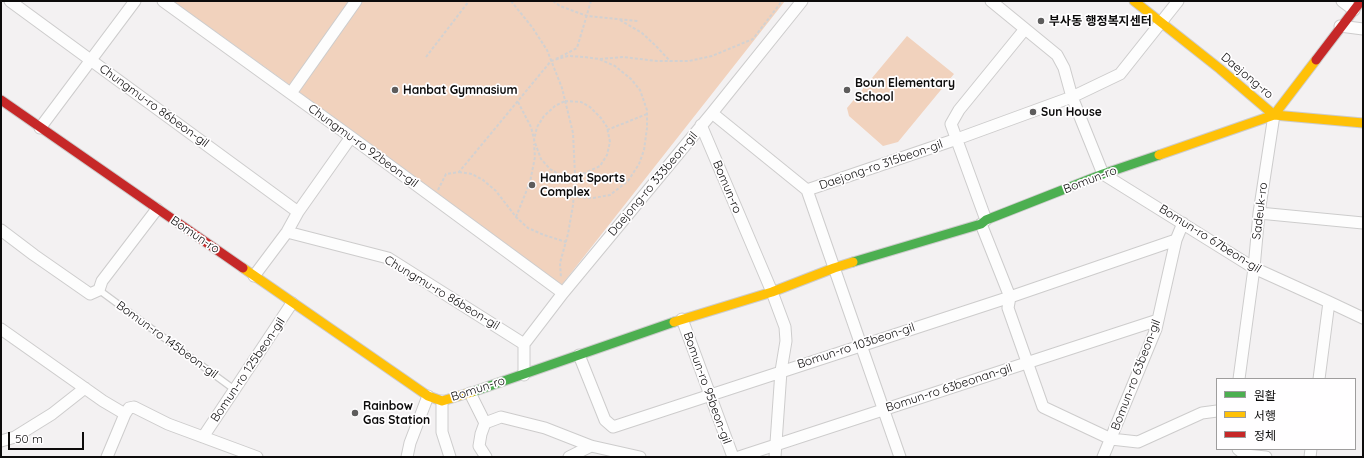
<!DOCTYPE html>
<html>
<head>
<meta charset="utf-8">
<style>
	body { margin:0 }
	#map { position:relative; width:1364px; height:458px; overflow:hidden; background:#f3f1f2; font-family:Quicksand,"Noto Sans KR",sans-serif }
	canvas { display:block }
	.frame { position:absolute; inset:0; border:2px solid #0c0b0b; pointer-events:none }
	.legend { position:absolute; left:1216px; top:378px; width:140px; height:72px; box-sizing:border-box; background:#fffeff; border:1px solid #9e9d9d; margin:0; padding:5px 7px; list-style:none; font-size:12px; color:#0c0b0b }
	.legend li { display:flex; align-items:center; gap:8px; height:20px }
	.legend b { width:20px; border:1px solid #9e9d9d }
	.scale { position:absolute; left:8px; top:432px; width:76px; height:18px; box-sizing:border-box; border:2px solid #0c0b0b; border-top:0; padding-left:5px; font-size:12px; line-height:14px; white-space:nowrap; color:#0c0b0b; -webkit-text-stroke:3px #fffeff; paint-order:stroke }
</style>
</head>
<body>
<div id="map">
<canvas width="1364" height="458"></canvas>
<div class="frame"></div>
<ul class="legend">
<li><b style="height:5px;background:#4caf50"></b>원활</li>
<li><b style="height:5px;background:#ffc107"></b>서행</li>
<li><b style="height:5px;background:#c62828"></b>정체</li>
</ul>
<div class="scale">50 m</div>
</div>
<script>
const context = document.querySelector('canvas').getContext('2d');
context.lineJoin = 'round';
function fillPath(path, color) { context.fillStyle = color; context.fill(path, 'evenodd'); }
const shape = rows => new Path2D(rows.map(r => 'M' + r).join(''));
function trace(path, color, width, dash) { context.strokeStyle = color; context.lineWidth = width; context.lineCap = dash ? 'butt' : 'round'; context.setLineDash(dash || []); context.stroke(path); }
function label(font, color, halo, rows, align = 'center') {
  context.font = font + ' Quicksand,"Noto Sans KR",sans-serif'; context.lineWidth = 3.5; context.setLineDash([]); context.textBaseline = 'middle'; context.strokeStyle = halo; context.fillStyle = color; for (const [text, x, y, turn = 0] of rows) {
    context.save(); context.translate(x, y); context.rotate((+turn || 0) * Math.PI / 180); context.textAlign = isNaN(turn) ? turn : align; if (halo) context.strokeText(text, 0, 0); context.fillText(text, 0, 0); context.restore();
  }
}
fillPath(shape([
	[173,1,785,1,560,287,287,83],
	[907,36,954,74,898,142,883,146,849,116,847,108]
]), '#f1d2bd');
const lane = shape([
	[99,290,235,390]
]);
const street = shape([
	[10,1,298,212],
	[163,1,351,137,563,293],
	[991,1,1057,55,1064,68,1072,97,1103,174,1254,268,1329,302,1363,318],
	[1342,1,1354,10],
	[1340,26,1363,29],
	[291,93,356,1],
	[712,113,807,190,957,139,1072,97,1120,74,1178,1],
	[701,125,772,292,785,327,786,341,781,371,775,457],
	[40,128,135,1],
	[807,190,900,457],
	[1259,213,1363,223],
	[986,220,951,124,959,110,1025,29],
	[981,224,1010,297,1008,308,1043,407,1111,439,1138,442,1202,413,1217,411],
	[1,230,34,255,90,294,99,290,102,281,157,209],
	[287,232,388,258,524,344],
	[254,276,287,232,298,212,351,137],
	[682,319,733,457],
	[1,329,103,401,125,414],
	[579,355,605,420,613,427,1010,297,1176,240],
	[524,375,524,344,563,293,712,113,802,1],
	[1239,379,1254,268,1259,213,1274,115],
	[1319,379,1329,302],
	[470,393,485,423,481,434,479,446,486,457],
	[442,401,442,432,450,457],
	[485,423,501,417,545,428,591,446,640,457],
	[203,437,292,303],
	[1,441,15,437,31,427,52,414,85,388],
	[1238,449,1245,455,1266,457],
	[107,457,125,414,129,408,134,407,168,424,257,457],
	[407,457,410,443,428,396],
	[569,457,591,446],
	[739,457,1158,320],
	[1103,457,1156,329,1176,240,1183,223],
	[1310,457,1311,449]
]);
const fast = shape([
	[853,262,981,224,986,220,1103,174,1159,155],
	[472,392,674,322]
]);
const slow = shape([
	[1134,1,1220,69,1274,115,1363,123],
	[1159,155,1274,115,1316,60],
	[243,268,428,396,442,401,472,392],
	[674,322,772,292,834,268,853,262]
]);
const jam = shape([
	[1316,60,1361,1],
	[1,100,243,268]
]);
trace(lane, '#cdcccc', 8);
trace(street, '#cdcccc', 13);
trace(fast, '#cdcccc', 11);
trace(slow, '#cdcccc', 11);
trace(jam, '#cdcccc', 11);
trace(shape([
	[511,1,532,27,547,50,562,88,573,133,575,175,573,205,568,234,560,263,561,278],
	[553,1,560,6,587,16,638,21],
	[620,20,642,33,656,46,670,61],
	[426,57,469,1],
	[556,59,577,48,591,1],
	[600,59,623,57,657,61,689,61,712,56,753,39,782,1],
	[565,101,581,102,590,107,601,118,607,127,610,142,607,155,600,166,585,173,575,175,560,175,550,169,541,159,534,140,537,127,544,116,555,106,565,101],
	[518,102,531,127,534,139],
	[607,130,647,114],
	[459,172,472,174,483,180,496,191,516,217,528,228,544,235,566,242],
	[438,190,446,174,459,172,551,61,568,56,585,57,599,59,615,66,631,79,640,90,647,110,647,128,644,150,639,164,628,181,610,195,593,198,574,197],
	[516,217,530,182,535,157,534,144]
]), '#d2d1d1', 2, [3, 2]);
trace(lane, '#fdfdfd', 5.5);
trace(street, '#fdfdfd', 11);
trace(fast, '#4caf50', 9);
trace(slow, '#ffc107', 9);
trace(jam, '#c62828', 9);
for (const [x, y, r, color] of [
	[1041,21,4,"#5d5c5c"],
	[395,90,4,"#5d5c5c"],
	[847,90,4,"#5d5c5c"],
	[1033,112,4,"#5d5c5c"],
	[532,185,4,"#5d5c5c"],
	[355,413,4,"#5d5c5c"]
]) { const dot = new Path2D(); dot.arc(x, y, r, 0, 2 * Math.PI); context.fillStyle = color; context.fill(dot); trace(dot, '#fffeff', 1.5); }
label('bold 12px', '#0c0b0b', '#fffeff', [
	["부사동 행정복지센터",1049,21],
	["Boun Elementary",855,83],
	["School",855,97],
	["Hanbat Gymnasium",403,90],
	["Sun House",1041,112],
	["Hanbat Sports",540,178],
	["Complex",540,192],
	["Rainbow",363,406],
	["Gas Station",363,420]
], 'left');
label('12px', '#0c0b0b', '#fffeff', [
	["Daejong-ro",1247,76,40],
	["Chungmu-ro 86beon-gil",154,106,36],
	["Chungmu-ro 92beon-gil",363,146,36],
	["Daejong-ro 315beon-gil",881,165,-19],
	["Bomun-ro",1090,180,-21],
	["Daejong-ro 333beon-gil",653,184,-50],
	["Bomun-ro",727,187,67],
	["Sadeuk-ro",1260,211,-83],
	["Bomun-ro",195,235,34],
	["Bomun-ro 67beon-gil",1210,239,32],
	["Chungmu-ro 86beon-gil",442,293,31],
	["Bomun-ro 145beon-gil",167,340,36],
	["Bomun-ro 103beon-gil",856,346,-18],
	["Bomun-ro 125beon-gil",248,370,-56],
	["Bomun-ro 63beon-gil",1136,375,-69],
	["Bomun-ro 95beon-gil",707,388,70],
	["Bomun-ro 63beonan-gil",949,388,-18],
	["Bomun-ro",478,389,-18]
]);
</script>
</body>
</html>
